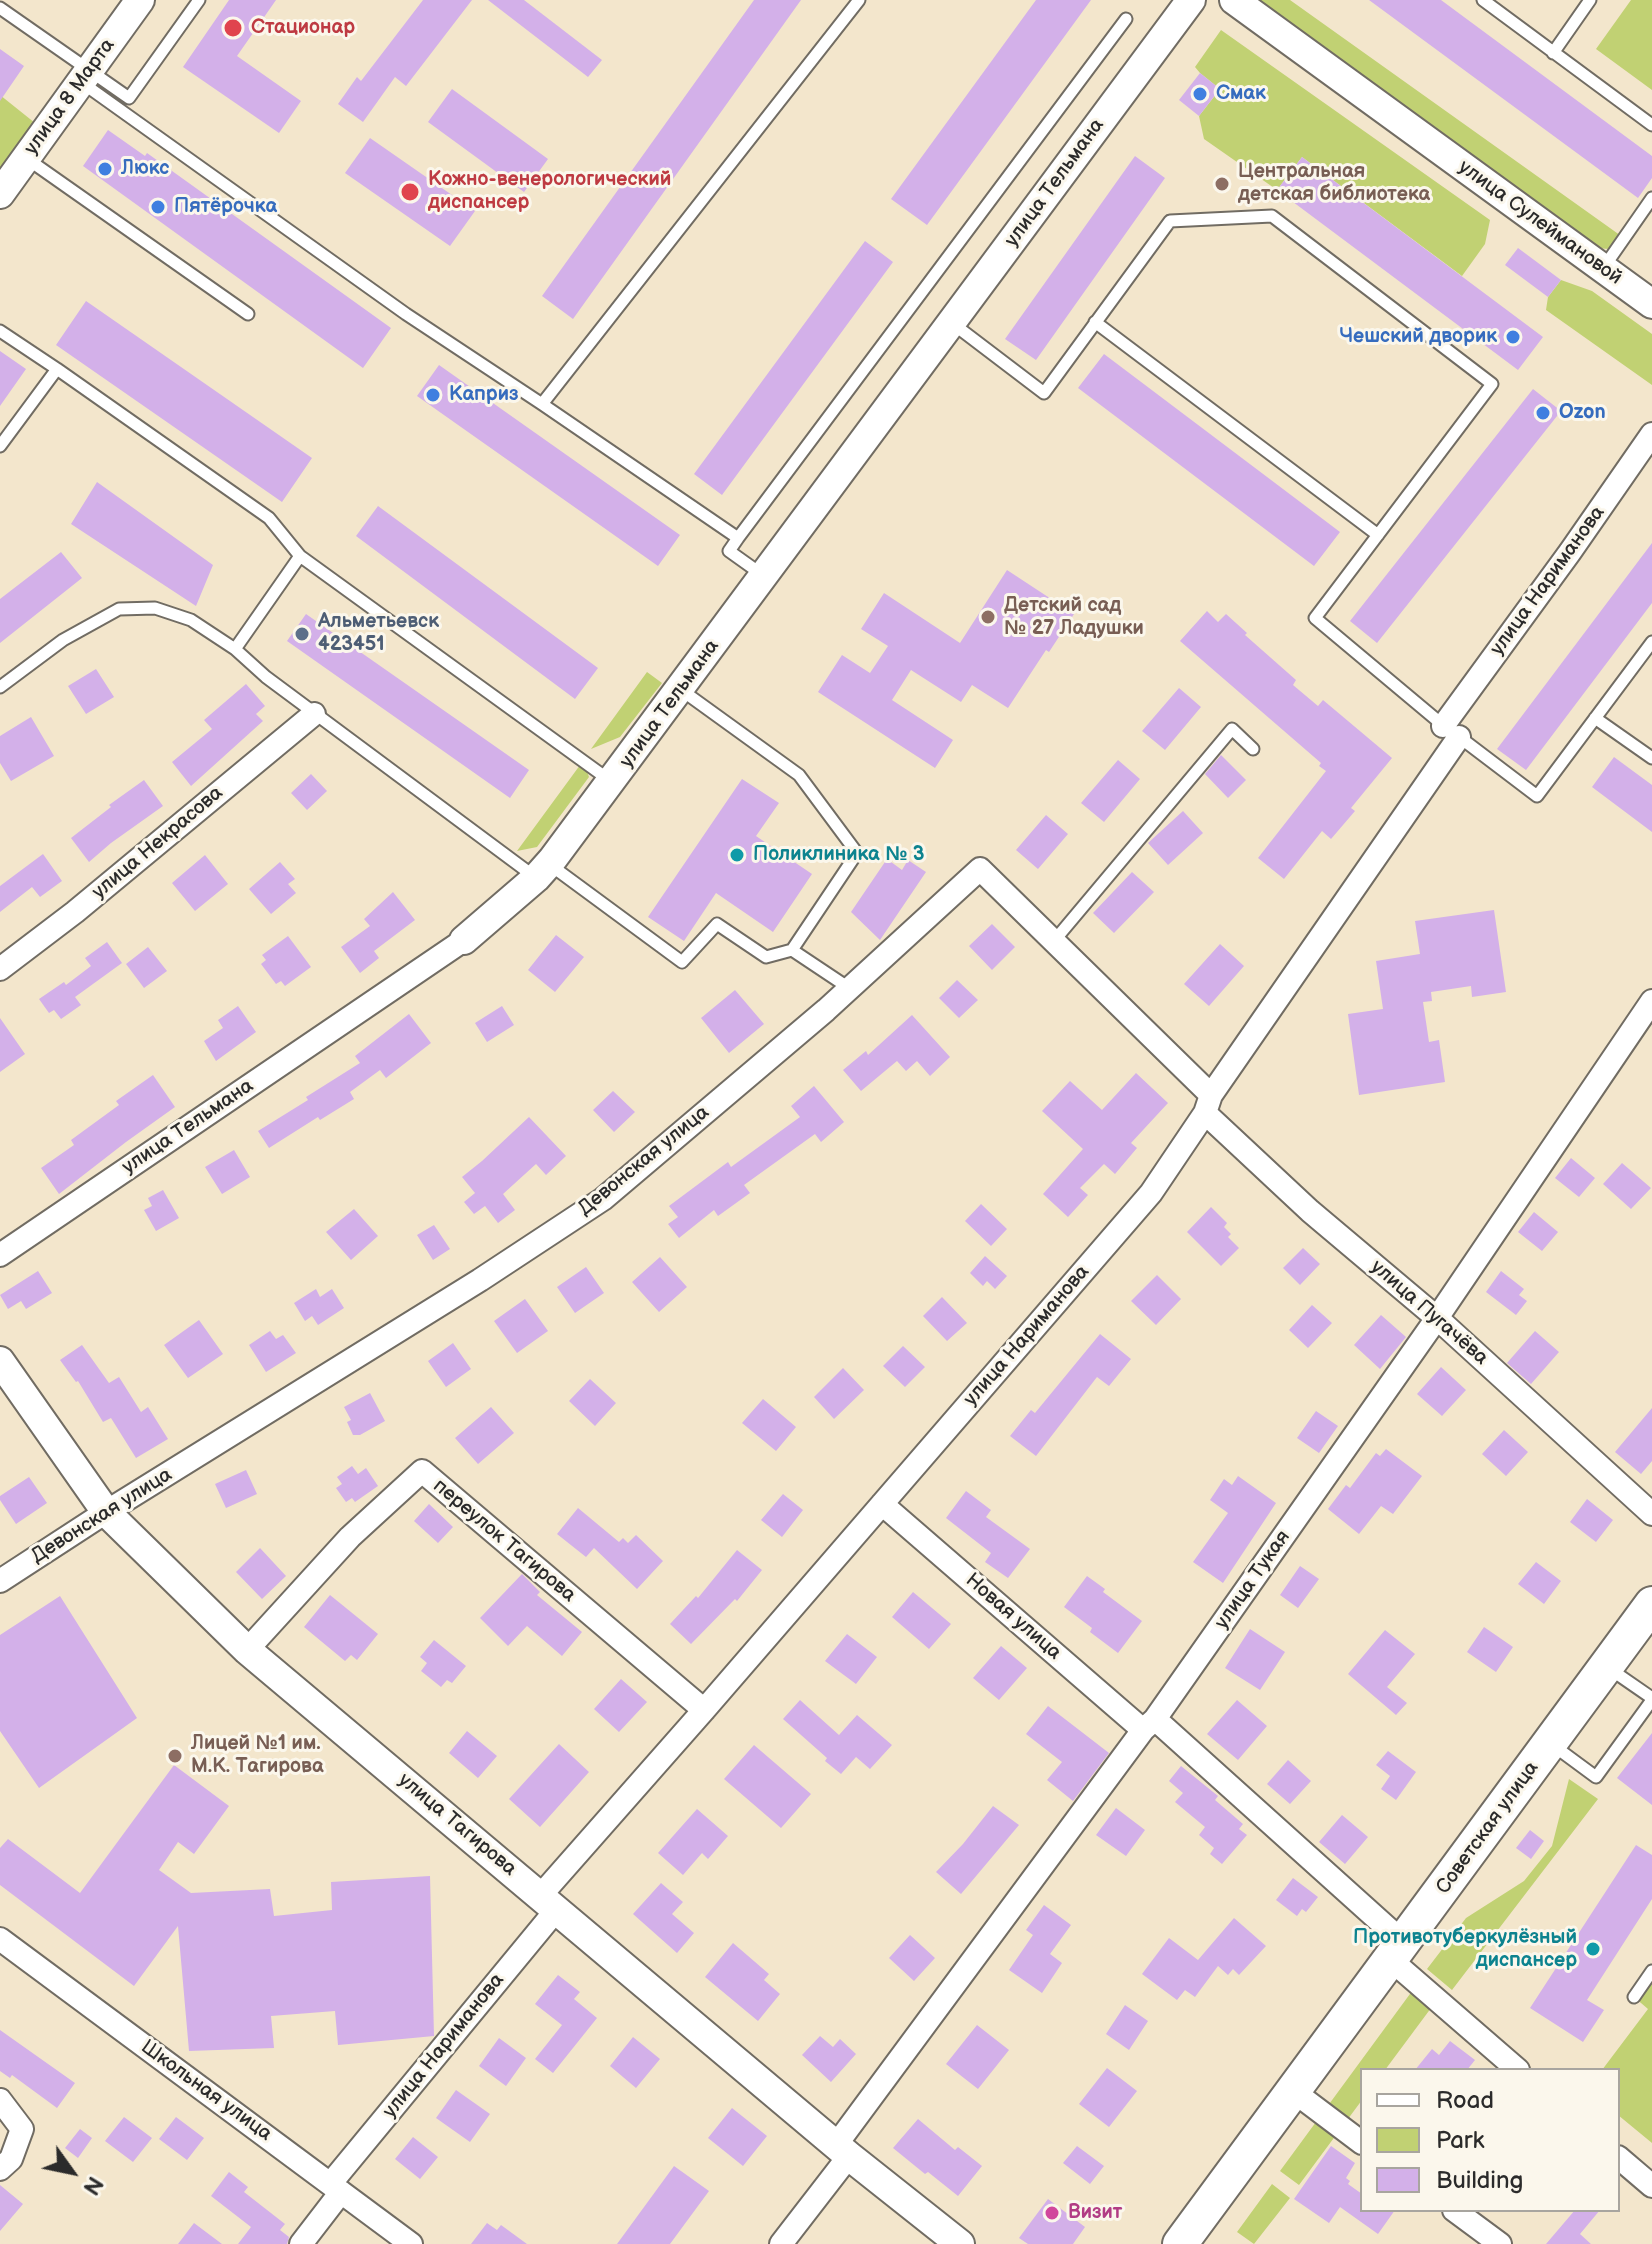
<!DOCTYPE html>
<html>
<head>
<meta charset="utf-8">
<style>
	body { margin:0 }
	#map { position:relative; width:1652px; height:2244px; overflow:hidden; background:#f3e6cc; font-family:"Balsamiq Sans",sans-serif }
	canvas { display:block }
	.legend { position:absolute; left:1360px; top:2068px; width:260px; height:144px; box-sizing:border-box; background:#fbf7ec; border:2px solid #a8a59f; margin:0; padding:10px 14px; list-style:none; font-size:24px; color:#2b2b2b }
	.legend li { display:flex; align-items:center; gap:16px; height:40px }
	.legend b { width:40px; border:2px solid #a8a59f }
	.north { position:absolute; left:32px; top:2132px; width:80px; height:80px; -webkit-text-stroke:6px #fbf7ec; paint-order:stroke; rotate:123deg; font-size:22px; font-weight:700; line-height:32px; text-align:center; color:#2b2b2b }
	.north::after { content:''; display:block; margin:auto; width:28px; height:36px; background:#2b2b2b; clip-path:polygon(50% 0,100% 100%,50% 72%,0 100%) }
</style>
</head>
<body>
<div id="map">
<canvas width="1652" height="2244"></canvas>
<ul class="legend">
<li><b style="height:10px;background:#fff"></b>Road</li>
<li><b style="height:22px;background:#c1d173"></b>Park</li>
<li><b style="height:22px;background:#d3b0e9"></b>Building</li>
</ul>
<div class="north">N</div>
</div>
<script>
const context = document.querySelector('canvas').getContext('2d');
context.lineJoin = 'round';
function fillPath(path, color) { context.fillStyle = color; context.fill(path, 'evenodd'); }
const shape = rows => new Path2D(rows.map(r => 'M' + r).join(''));
function trace(path, color, width, dash) { context.strokeStyle = color; context.lineWidth = width; context.lineCap = dash ? 'butt' : 'round'; context.setLineDash(dash || []); context.stroke(path); }
function label(font, color, halo, rows, align = 'center') {
  context.font = font + ' "Balsamiq Sans",sans-serif'; context.lineWidth = 6; context.setLineDash([]); context.textBaseline = 'middle'; context.strokeStyle = halo; context.fillStyle = color; for (const [text, x, y, turn = 0] of rows) {
    context.save(); context.translate(x, y); context.rotate((+turn || 0) * Math.PI / 180); context.textAlign = isNaN(turn) ? turn : align; if (halo) context.strokeText(text, 0, 0); context.fillText(text, 0, 0); context.restore();
  }
}
fillPath(shape([
	[1251,0,1290,0,1624,238,1609,249,1595,248],
	[1631,0,1652,0,1652,90,1596,49],
	[1221,30,1490,220,1485,244,1462,276,1302,157,1277,190,1204,139,1199,116,1220,89,1200,73,1195,67],
	[0,95,35,123,0,172],
	[1561,280,1592,291,1652,334,1652,385,1546,310,1548,297],
	[647,672,662,683,620,737,591,749],
	[583,761,589,777,537,847,517,851],
	[1569,1779,1598,1799,1452,1990,1427,1969,1466,1918,1524,1881,1552,1846],
	[1652,1971,1652,2143,1618,2115,1618,2070,1602,2070,1648,2009,1634,1997],
	[1418,1983,1437,2000,1385,2070,1362,2070,1362,2100,1299,2185,1280,2171],
	[1272,2184,1290,2198,1254,2244,1237,2232]
]), '#c1d173');
fillPath(shape([
	[229,0,276,0,237,56,301,101,279,133,183,67],
	[423,0,472,0,406,86,395,77,363,122,338,104,357,77,361,81],
	[488,0,524,0,602,60,588,77],
	[754,0,801,0,573,319,542,296],
	[1036,0,1091,0,927,225,891,199],
	[1369,0,1441,0,1652,156,1652,178,1638,198],
	[0,49,24,66,0,101],
	[1200,73,1220,89,1199,116,1179,100],
	[452,89,548,159,524,192,428,122],
	[108,130,145,156,147,153,391,328,363,368,83,166],
	[370,138,475,211,450,246,345,173],
	[1135,156,1165,178,1036,360,1005,339],
	[1302,157,1543,337,1518,370,1277,190],
	[865,241,893,262,722,495,694,474],
	[1518,248,1561,280,1548,297,1505,265],
	[86,301,312,458,282,502,56,345],
	[0,351,26,369,0,406],
	[1104,354,1340,532,1314,566,1078,388],
	[439,365,680,535,658,566,417,396],
	[1533,389,1561,411,1377,643,1350,621],
	[97,482,213,565,196,606,71,524],
	[378,506,598,668,575,699,356,536],
	[1652,543,1652,603,1526,770,1497,749],
	[61,552,82,578,0,643,0,599],
	[1007,570,1074,614,1049,652,1046,650,1008,708,972,685,961,702,911,670,892,700,953,740,935,768,818,692,842,655,870,673,888,646,861,629,884,593,960,643],
	[1207,611,1218,622,1226,614,1247,633,1245,635,1296,680,1293,685,1318,706,1323,700,1392,758,1351,808,1355,811,1331,839,1322,831,1284,879,1258,858,1326,771,1319,766,1321,763,1180,641],
	[306,614,529,770,510,798,287,641],
	[96,669,114,697,86,714,68,686],
	[246,684,265,706,256,714,263,721,191,786,172,762,212,729,204,720],
	[1179,688,1201,707,1165,750,1142,731],
	[31,717,54,756,11,781,0,763,0,736],
	[1221,755,1246,780,1228,798,1205,774],
	[1614,757,1652,785,1652,832,1592,787],
	[1118,760,1140,779,1104,822,1081,803],
	[311,774,327,791,307,810,291,793],
	[742,779,779,803,756,836,812,874,773,932,716,893,684,941,648,917],
	[144,780,163,806,111,843,89,862,71,838,111,807,109,805],
	[1183,811,1203,833,1168,865,1148,843],
	[1046,815,1068,834,1038,869,1016,850],
	[43,854,62,881,40,897,32,887,0,912,0,886],
	[205,855,228,884,195,911,172,883],
	[887,859,902,870,908,860,926,872,880,940,851,912],
	[280,862,295,879,288,884,296,893,271,914,249,889],
	[1132,872,1154,892,1114,933,1093,913],
	[393,892,415,920,374,951,379,958,360,973,341,947,370,926,364,919],
	[1494,910,1506,992,1472,997,1471,986,1431,992,1432,1001,1423,1002,1429,1042,1439,1040,1445,1082,1359,1095,1348,1014,1383,1009,1376,961,1420,954,1415,921],
	[992,924,1015,947,992,970,969,946],
	[556,935,584,957,555,992,528,970],
	[288,936,311,967,285,986,281,981,276,984,261,964,266,960,262,955],
	[107,942,122,963,75,997,81,1005,61,1019,54,1010,49,1013,39,999,64,982,66,985,91,966,85,958],
	[1220,944,1244,966,1209,1006,1184,984],
	[148,947,167,971,144,988,126,964],
	[957,980,978,1000,959,1018,939,998],
	[735,990,764,1024,729,1053,701,1018],
	[238,1006,256,1032,216,1061,204,1041,223,1028,218,1020],
	[502,1006,514,1025,487,1042,475,1023],
	[409,1014,431,1043,386,1078,380,1070,350,1092,354,1099,320,1120,318,1117,269,1148,258,1131,308,1100,306,1097,360,1063,355,1056],
	[912,1015,950,1057,930,1076,917,1061,906,1071,897,1061,861,1091,843,1070,866,1051,868,1055],
	[0,1018,25,1054,0,1072],
	[1136,1073,1168,1103,1131,1143,1137,1148,1115,1174,1104,1164,1080,1188,1088,1195,1068,1217,1043,1194,1083,1149,1042,1111,1070,1081,1102,1110],
	[153,1075,175,1107,126,1142,59,1194,41,1168,74,1145,71,1140,119,1105,116,1101],
	[814,1086,844,1122,821,1142,815,1134,744,1185,750,1193,718,1216,714,1210,679,1238,668,1224,678,1217,669,1206,728,1162,731,1167,800,1117,791,1106],
	[613,1091,635,1112,614,1132,593,1110],
	[529,1117,566,1156,546,1175,536,1164,503,1194,515,1210,498,1223,485,1206,474,1214,464,1202,475,1193,462,1177,482,1161],
	[234,1150,250,1177,222,1194,205,1167],
	[1571,1158,1595,1178,1579,1197,1555,1178],
	[1622,1163,1651,1188,1631,1209,1603,1184],
	[163,1190,179,1218,156,1231,144,1210,152,1206,148,1198],
	[981,1204,1007,1229,991,1246,965,1221],
	[1211,1207,1227,1223,1224,1227,1231,1234,1228,1237,1239,1248,1221,1266,1187,1232],
	[354,1209,378,1236,351,1260,326,1232],
	[1534,1212,1558,1232,1542,1251,1518,1232],
	[434,1225,450,1249,433,1260,417,1235],
	[1303,1248,1320,1264,1300,1285,1283,1268],
	[985,1256,1007,1276,995,1289,987,1281,983,1286,970,1273],
	[660,1257,687,1287,659,1312,632,1282],
	[586,1267,604,1293,575,1313,557,1287],
	[38,1271,52,1293,26,1309,21,1301,8,1309,0,1295],
	[1501,1271,1524,1289,1519,1295,1527,1301,1516,1315,1486,1292],
	[1157,1275,1181,1299,1156,1325,1131,1301],
	[316,1289,320,1297,332,1289,344,1308,318,1325,312,1316,305,1321,294,1303],
	[942,1297,967,1323,947,1341,923,1316],
	[525,1299,548,1331,517,1353,494,1321],
	[1312,1305,1332,1323,1308,1348,1289,1330],
	[1381,1315,1406,1337,1380,1369,1354,1345],
	[199,1320,223,1354,188,1378,164,1345],
	[270,1331,276,1339,283,1335,296,1353,266,1372,249,1345],
	[1535,1331,1559,1352,1531,1384,1507,1363],
	[1100,1334,1131,1359,1109,1386,1097,1377,1036,1456,1010,1436,1031,1410,1035,1413],
	[453,1343,471,1369,446,1387,428,1361],
	[82,1345,109,1383,119,1377,141,1412,148,1407,168,1439,136,1458,111,1418,103,1422,78,1381,76,1382,60,1360],
	[903,1346,925,1367,905,1387,883,1366],
	[1441,1367,1466,1390,1442,1416,1417,1394],
	[843,1368,864,1390,834,1419,814,1397],
	[590,1379,616,1403,595,1426,569,1401],
	[370,1393,385,1421,360,1435,353,1435,347,1422,351,1420,344,1407],
	[763,1399,796,1427,776,1451,742,1423],
	[491,1407,514,1433,478,1464,455,1438],
	[1652,1408,1652,1461,1641,1474,1615,1452],
	[1316,1411,1338,1426,1319,1453,1297,1438],
	[1504,1430,1528,1452,1506,1476,1482,1454],
	[1386,1449,1422,1476,1393,1514,1381,1506,1359,1534,1328,1509,1346,1485,1350,1488,1376,1453,1380,1456],
	[352,1466,358,1474,366,1468,378,1486,355,1502,352,1498,346,1502,336,1488,342,1484,337,1477],
	[246,1470,257,1494,226,1508,215,1484],
	[1238,1476,1276,1503,1223,1583,1193,1562,1228,1513,1210,1500,1224,1479,1232,1485],
	[29,1477,47,1503,16,1524,0,1500,0,1496],
	[966,1491,991,1510,986,1517,1030,1549,1008,1578,985,1562,991,1553,946,1518],
	[783,1494,803,1510,782,1537,761,1520],
	[1587,1499,1613,1520,1596,1542,1570,1522],
	[429,1504,453,1527,438,1543,414,1521],
	[578,1508,619,1542,623,1538,628,1543,636,1535,663,1561,637,1589,594,1548,586,1557,557,1534],
	[260,1548,286,1576,262,1599,236,1572],
	[737,1550,762,1570,737,1601,735,1599,691,1644,670,1624,696,1596,698,1598],
	[1536,1562,1561,1581,1544,1604,1518,1584],
	[1300,1566,1319,1579,1298,1608,1280,1595],
	[522,1574,540,1592,537,1595,582,1632,562,1656,527,1626,508,1646,480,1618],
	[1087,1576,1105,1589,1103,1592,1142,1621,1118,1653,1090,1632,1092,1628,1064,1607],
	[913,1592,951,1624,929,1649,892,1617],
	[330,1595,378,1634,357,1660,351,1655,345,1661,304,1627],
	[60,1596,137,1718,39,1788,0,1731,0,1635],
	[1484,1627,1513,1647,1496,1672,1467,1652],
	[1250,1629,1285,1652,1260,1690,1225,1668],
	[1385,1630,1415,1654,1387,1687,1407,1703,1396,1715,1348,1674],
	[847,1634,877,1657,856,1684,825,1661],
	[434,1640,466,1666,452,1683,447,1680,441,1687,421,1671,427,1663,420,1657],
	[1001,1646,1027,1668,999,1700,973,1678],
	[621,1679,647,1702,619,1732,594,1709],
	[800,1700,839,1735,857,1715,892,1745,870,1769,856,1757,841,1774,825,1761,827,1758,783,1719],
	[1237,1700,1267,1726,1238,1760,1207,1734],
	[1048,1706,1109,1753,1073,1801,1047,1780,1062,1762,1026,1734],
	[467,1731,497,1756,478,1778,449,1753],
	[1652,1733,1652,1805,1617,1778],
	[559,1744,589,1772,540,1827,509,1799],
	[754,1745,811,1794,781,1828,724,1779],
	[1388,1751,1416,1772,1396,1800,1381,1789,1390,1776,1376,1765],
	[1288,1760,1311,1781,1290,1804,1267,1784],
	[174,1765,229,1806,194,1854,178,1842,159,1870,191,1893,270,1889,274,1916,332,1910,331,1882,430,1876,434,2036,338,2045,335,2011,271,2016,274,2048,189,2051,178,1926,134,1986,0,1885,0,1848,8,1839,80,1893],
	[1181,1766,1218,1796,1215,1800,1243,1824,1239,1829,1247,1835,1222,1864,1210,1854,1214,1848,1199,1835,1205,1827,1175,1802,1183,1793,1169,1781],
	[993,1806,1019,1825,961,1894,936,1872,963,1844],
	[1116,1808,1145,1830,1126,1856,1096,1835],
	[697,1809,728,1836,708,1859,702,1853,683,1875,658,1853],
	[1342,1815,1368,1837,1345,1864,1319,1842],
	[1530,1830,1544,1841,1531,1859,1516,1848],
	[1636,1845,1652,1855,1652,1899,1587,2000,1604,2010,1583,2042,1530,2008],
	[1293,1878,1318,1897,1306,1912,1302,1909,1297,1916,1276,1900],
	[661,1883,683,1902,672,1914,694,1933,677,1953,633,1914],
	[1044,1905,1071,1925,1050,1954,1062,1963,1042,1993,1009,1970,1033,1935,1026,1930],
	[1234,1918,1266,1946,1239,1975,1233,1969,1228,1975,1218,1966,1195,1997,1185,1990,1177,2000,1142,1974,1169,1938,1198,1960],
	[910,1935,935,1958,914,1981,889,1958],
	[733,1943,769,1974,764,1980,780,1994,758,2021,705,1977],
	[558,1975,580,1992,574,1999,597,2018,553,2073,535,2059,562,2025,535,2004],
	[1125,2005,1148,2021,1129,2050,1106,2034],
	[977,2025,1009,2050,978,2089,946,2064],
	[0,2030,75,2083,57,2108,12,2075,10,2078,0,2071],
	[820,2036,833,2047,840,2039,856,2054,831,2082,802,2055],
	[633,2037,660,2059,636,2088,610,2066],
	[499,2038,526,2058,506,2086,479,2066],
	[1450,2041,1475,2060,1467,2070,1415,2070,1432,2049,1439,2055],
	[1107,2068,1137,2091,1109,2127,1079,2104],
	[456,2090,490,2114,470,2142,436,2118],
	[732,2108,767,2136,743,2166,708,2138],
	[124,2117,152,2138,133,2162,105,2141],
	[176,2117,204,2138,187,2160,159,2139],
	[918,2119,955,2150,958,2147,982,2166,958,2196,928,2172,925,2174,893,2148],
	[80,2129,92,2138,78,2158,65,2148],
	[413,2137,438,2157,420,2179,395,2159],
	[1077,2146,1104,2166,1090,2184,1063,2163],
	[1331,2146,1355,2163,1346,2178,1350,2181,1348,2184,1362,2194,1362,2210,1395,2210,1378,2234,1340,2207,1329,2223,1294,2199],
	[674,2166,709,2191,670,2244,617,2244],
	[229,2172,248,2187,244,2192,285,2224,280,2230,289,2237,287,2244,238,2244,251,2227,211,2196],
	[0,2185,23,2204,0,2231],
	[1048,2199,1085,2227,1073,2244,1028,2244,1019,2238],
	[1575,2210,1600,2210,1580,2234,1591,2244,1546,2244],
	[194,2223,222,2244,178,2244],
	[487,2223,497,2230,501,2225,527,2244,471,2244]
]), '#d3b0e9');
const service = shape([
	[1483,0,1652,125],
	[0,8,129,98,199,0],
	[1553,53,1590,0],
	[81,82,406,314,542,404,738,538,729,551,764,576],
	[26,158,248,314],
	[1604,267,1652,198],
	[1095,322,1378,535],
	[952,323,1044,393,1170,221,1272,216,1492,384,1315,618,1444,726],
	[0,331,57,369,0,446],
	[57,369,269,518,300,556],
	[542,404,859,0],
	[738,538,1126,19],
	[0,687,63,640,119,609,155,608,191,620,235,649],
	[680,689,799,775,857,853,792,950,849,988],
	[1595,718,1652,758],
	[1458,736,1537,796,1652,642],
	[549,864,682,962,717,924,766,957,792,950],
	[535,877,266,677,235,649,300,556,612,782],
	[1054,941,1232,729,1253,749],
	[1610,1669,1652,1698],
	[1554,1746,1596,1777,1652,1700],
	[1634,1997,1652,1971]
]);
const minor = shape([
	[1443,726,1570,552,1652,434],
	[0,969,75,912,314,714],
	[1205,1113,1310,1211,1437,1318,1652,1514],
	[0,1255,464,940],
	[882,1504,1143,1730],
	[0,1581,106,1512,480,1280,603,1199,826,1010,980,869,1211,1095],
	[247,1650,350,1537,422,1471,704,1710],
	[1155,1719,1404,1943],
	[541,1895,704,1710,1151,1193,1205,1113,1211,1095,1459,737],
	[0,1939,411,2244],
	[1391,1960,1518,2070],
	[1293,2091,1362,2143],
	[0,2100,22,2129,11,2159,0,2169],
	[836,2145,1143,1730,1155,1719,1437,1318,1652,1001],
	[1618,2157,1652,2186],
	[331,2183,557,1909],
	[1454,2210,1500,2244],
	[301,2244,341,2192],
	[781,2244,849,2156]
]);
const tertiary = shape([
	[1234,0,1652,304],
	[0,194,140,0],
	[464,940,536,878,552,860,1191,0],
	[0,1361,106,1512,247,1650,849,2156,960,2244]
]);
const primary = shape([
	[1180,2244,1652,1604]
]);
trace(service, '#716c63', 15);
trace(minor, '#716c63', 26);
trace(tertiary, '#716c63', 32);
trace(primary, '#716c63', 38);
trace(service, '#fff', 11);
trace(minor, '#fff', 22);
trace(tertiary, '#fff', 28);
trace(primary, '#fff', 34);
for (const [x, y, r, color] of [
	[233,28,10,"#e0444e"],
	[1200,94,8,"#3f7fe0"],
	[105,169,8,"#3f7fe0"],
	[1222,184,8,"#8d6e63"],
	[410,192,10,"#e0444e"],
	[158,207,8,"#3f7fe0"],
	[1513,337,8,"#3f7fe0"],
	[433,395,8,"#3f7fe0"],
	[1543,413,8,"#3f7fe0"],
	[988,617,8,"#8d6e63"],
	[302,634,8,"#5c6f8a"],
	[737,855,8,"#0f9aa8"],
	[175,1756,8,"#8d6e63"],
	[1593,1949,8,"#0f9aa8"],
	[1052,2213,8,"#d1479c"]
]) { const dot = new Path2D(); dot.arc(x, y, r, 0, 2 * Math.PI); context.fillStyle = color; context.fill(dot); trace(dot, '#fbf7ec', 3); }
label('bold 20px', '#be3a42', '#fbf7ec', [
	["Стационар",251,28],
	["Кожно-венерологический",428,180],
	["диспансер",428,203]
], 'left');
label('bold 20px', '#366cbe', '#fbf7ec', [
	["Смак",1216,94],
	["Люкс",121,169],
	["Пятёрочка",174,207],
	["Чешский дворик",1497,337,"right"],
	["Каприз",449,395],
	["Ozon",1559,413]
], 'left');
label('20px', '#2b2b2b', '#fbf7ec', [
	["улица 8 Марта",70,97,-54],
	["улица Тельмана",1055,183,-54],
	["улица Сулеймановой",1540,223,36],
	["улица Нариманова",1548,581,-54],
	["улица Тельмана",670,704,-54],
	["улица Некрасова",158,843,-40],
	["улица Тельмана",188,1127,-34],
	["Девонская улица",644,1161,-39],
	["улица Пугачёва",1429,1313,41],
	["улица Нариманова",1027,1336,-49],
	["Девонская улица",102,1516,-32],
	["переулок Тагирова",504,1541,40],
	["улица Тукая",1253,1580,-55],
	["Новая улица",1013,1617,41],
	["улица Тагирова",457,1825,40],
	["Советская улица",1488,1828,-54],
	["улица Нариманова",444,2046,-51],
	["Школьная улица",206,2091,36]
]);
label('bold 20px', '#785e54', '#fbf7ec', [
	["Центральная",1238,172],
	["детская библиотека",1238,195],
	["Детский сад",1004,606],
	["№ 27 Ладушки",1004,629],
	["Лицей №1 им.",191,1744],
	["М.К. Тагирова",191,1767]
], 'left');
label('bold 20px', '#4e5e75', '#fbf7ec', [
	["Альметьевск",318,622],
	["423451",318,645]
], 'left');
label('bold 20px', '#0d838f', '#fbf7ec', [
	["Поликлиника № 3",753,855],
	["Противотуберкулёзный",1577,1938,"right"],
	["диспансер",1577,1961,"right"]
], 'left');
label('bold 20px', '#b23c85', '#fbf7ec', [
	["Визит",1068,2213]
], 'left');
</script>
</body>
</html>
